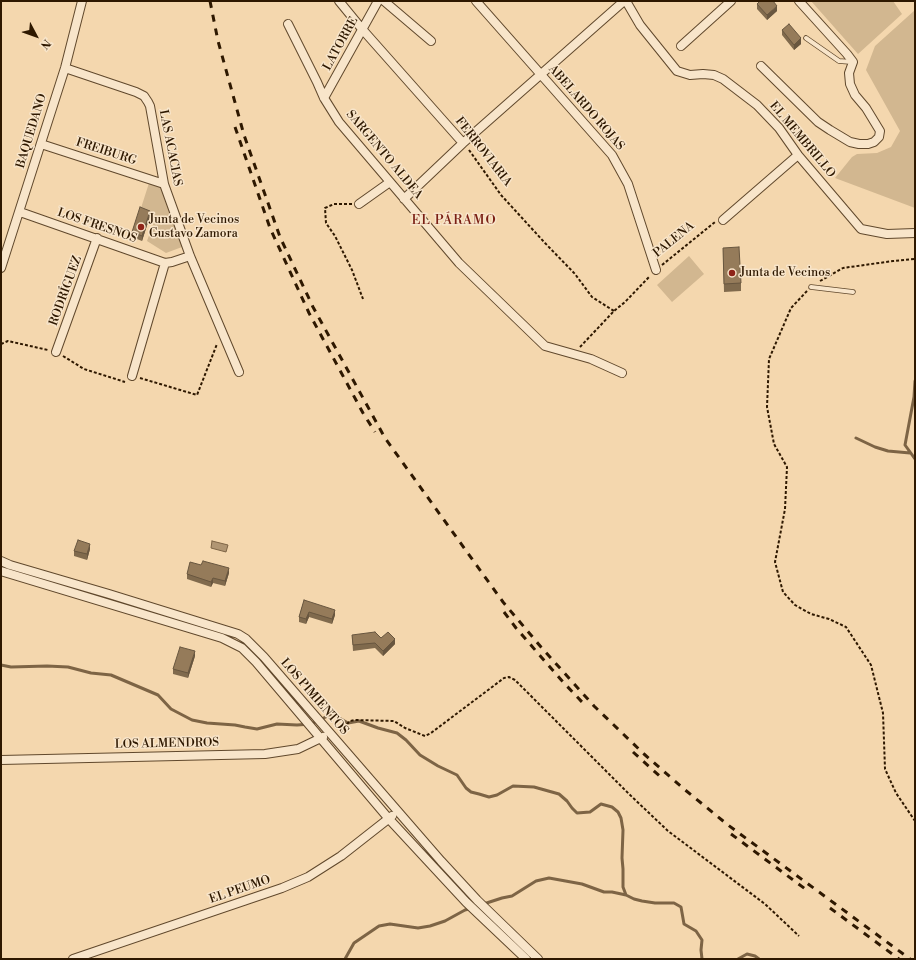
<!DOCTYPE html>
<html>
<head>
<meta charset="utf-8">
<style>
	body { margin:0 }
	#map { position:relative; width:916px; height:960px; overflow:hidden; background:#f4d7ae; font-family:"Libre Bodoni",serif }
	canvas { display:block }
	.frame { position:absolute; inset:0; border:2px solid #2e1800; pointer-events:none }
	.north { position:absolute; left:16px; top:16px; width:40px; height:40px; -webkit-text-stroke:3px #f8e5ca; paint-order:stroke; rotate:131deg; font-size:11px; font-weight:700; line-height:16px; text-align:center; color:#2e1800 }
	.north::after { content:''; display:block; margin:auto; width:14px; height:18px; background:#2e1800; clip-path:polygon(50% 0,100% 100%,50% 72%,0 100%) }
</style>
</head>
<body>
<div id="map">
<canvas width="916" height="960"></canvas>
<div class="frame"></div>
<div class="north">N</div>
</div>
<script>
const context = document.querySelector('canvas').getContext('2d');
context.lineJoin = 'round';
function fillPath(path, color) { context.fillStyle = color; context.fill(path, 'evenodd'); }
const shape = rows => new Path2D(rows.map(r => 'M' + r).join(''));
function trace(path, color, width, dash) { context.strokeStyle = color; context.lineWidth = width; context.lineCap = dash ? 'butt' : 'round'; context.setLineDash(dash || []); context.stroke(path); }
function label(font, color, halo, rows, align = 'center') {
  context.font = font + ' "Libre Bodoni",serif'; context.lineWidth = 3; context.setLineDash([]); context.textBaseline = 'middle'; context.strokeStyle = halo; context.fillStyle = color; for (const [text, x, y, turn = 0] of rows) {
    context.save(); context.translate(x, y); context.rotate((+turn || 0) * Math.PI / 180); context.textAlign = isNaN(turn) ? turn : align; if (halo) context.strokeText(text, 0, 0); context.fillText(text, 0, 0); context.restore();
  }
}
fillPath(shape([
	[811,1,893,1,902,14,858,54],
	[915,10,915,208,835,178,852,157,857,154,877,153,891,147,900,131,866,70,875,46],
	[149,183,162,188,182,247,166,253,147,241,156,216,141,208],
	[689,256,704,274,672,302,657,285]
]), '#d2b790');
const water = shape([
	[212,541,228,545,226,552,211,548,212,541]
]);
fillPath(water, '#b19673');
trace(water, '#7d6445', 1);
trace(shape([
	[915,381,914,397,905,445,915,459],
	[856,438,875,447,888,451,910,453],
	[1,665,11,667,47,666,68,667,91,673,111,675,158,695,171,709,192,720,207,723,235,725,245,727,257,729,277,724,297,725,311,724,332,714,348,723,359,721,378,728,397,733,406,740,420,755,438,766,457,775,466,788,471,792,479,794,489,797,497,795,513,786,534,787,559,794,567,801,572,808,577,813,590,812,601,804,612,807,618,812,621,818,623,830,622,858,623,869,623,887,626,895,634,899,642,901,655,903,674,903,681,907,684,924,696,931,702,940,701,950,702,959],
	[345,959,354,943,379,926,390,924,418,928,430,926,445,921,465,910,502,898,512,896,536,881,549,878,582,884,604,892,612,892,626,895],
	[738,959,747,954,755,956,759,959]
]), '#7d6445', 3);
const lane = shape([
	[806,38,839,61,852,62],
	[811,287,853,292]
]);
const street = shape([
	[339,1,362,29,463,143],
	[384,1,431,41],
	[476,1,612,155,628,184,656,270],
	[626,1,640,25,677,71,690,75,703,74,714,75,723,79,757,105,779,128,798,155,861,229,887,234,915,233],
	[288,24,317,82,324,98,339,122,459,263,545,346,591,359,622,373],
	[681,46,731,1],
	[761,66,818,122,830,130,850,142,859,144,868,144,874,142,879,137,880,131,866,108,855,95,850,84,849,73,853,62,847,54,799,1],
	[65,68,136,92,144,96,148,102,150,106,164,184,190,256,239,372],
	[324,98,378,1],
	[41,144,164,184],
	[404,199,463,143,624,1],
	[359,204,390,182],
	[20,212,165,263,172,262,190,256],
	[723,220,798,155],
	[1,268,65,68,82,1],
	[56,352,97,238],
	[132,376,165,263],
	[1,561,10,565,109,594,238,634,246,639,264,657,441,861,477,900,538,959],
	[1,571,222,638,242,648,256,662,389,819,466,902,526,959],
	[1,760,265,754,298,749,323,737],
	[73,959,282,888,308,877,341,856,392,816]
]);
trace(lane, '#60482c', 5.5);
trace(street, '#60482c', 10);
trace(shape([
	[469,150,501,195,545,243,575,274,592,297,614,311],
	[352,204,334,204,325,208,326,223,335,236,352,270,363,299],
	[662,265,715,222],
	[820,281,843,268,893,261,915,259],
	[807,291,791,308,769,359,767,407,774,444,787,467,785,509,775,562,783,592,795,605,811,614,829,619,846,627,871,665,883,713,885,769,896,793,915,821],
	[1,344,8,341,48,350],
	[580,347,614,311,625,302,650,276],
	[63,356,84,369,125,382],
	[140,378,197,395,217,344],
	[341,732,343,728,350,721,355,720,394,721,405,728,425,736,431,733,504,678,509,677,515,680,629,794,668,831,765,904,799,936]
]), '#2e1800', 2, [3, 2]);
trace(lane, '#f8e5ca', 4);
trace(street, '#f8e5ca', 8);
trace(shape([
	[210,1,218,41,244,135,280,237,313,307,385,438,503,602,541,647,594,706,644,754,684,789,728,825,910,959],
	[235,127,270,228,309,313,363,413,375,432],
	[504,612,516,628,563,682,583,703],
	[633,752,664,780],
	[731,834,808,891],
	[830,908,899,959]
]), '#2e1800', 3, [7, 7]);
fillPath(shape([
	[757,4,777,11,767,20,757,9],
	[782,30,801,44,794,50,782,35],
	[150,216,142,241,132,237,132,232],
	[723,248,741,283,741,291,724,292],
	[90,549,87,560,74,556,74,551],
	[229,573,225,586,213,583,211,587,187,579,187,574],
	[304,600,335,615,332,624,309,617,306,624,299,622,299,617],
	[352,635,381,638,395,644,383,656,375,648,353,651],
	[195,656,188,678,173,674,173,669]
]), '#806a4d');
fillPath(shape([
	[777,6,777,11,767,20,767,15],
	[801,38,801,44,794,50,794,45],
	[150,211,150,216,142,241,142,236],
	[90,544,90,549,87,560,87,554],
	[229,568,229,573,225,586,225,581],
	[213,578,213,583,211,587,211,582],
	[335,610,335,615,332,624,332,619],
	[309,612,309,617,306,624,306,619],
	[395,639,395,644,383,656,383,651],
	[195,651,195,656,188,678,188,673]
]), '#68563f');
const building = shape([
	[760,1,773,1,777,6,767,15,757,4,760,1],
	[789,24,801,38,794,45,782,30,789,24],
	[140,207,150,211,142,236,132,232,140,207],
	[739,247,741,283,724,284,723,248,739,247],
	[78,540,90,544,87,554,74,551,78,540],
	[203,561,229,568,225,581,213,578,211,582,187,574,190,562,201,565,203,561],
	[304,600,335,610,332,619,309,612,306,619,299,617,304,600],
	[375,632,381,638,388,632,395,639,383,651,375,643,353,645,352,635,375,632],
	[180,647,195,651,188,673,173,669,180,647]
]);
fillPath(building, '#957b5a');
trace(building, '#68563f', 1);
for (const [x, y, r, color] of [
	[141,227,4,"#8f2418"],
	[732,273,4,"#8f2418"]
]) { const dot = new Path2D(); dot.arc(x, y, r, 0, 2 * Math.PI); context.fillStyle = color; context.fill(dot); trace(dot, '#f8e5ca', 1.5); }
label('12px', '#2e1800', '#f8e5ca', [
	["LATORRE",341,44,-61],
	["ABELARDO ROJAS",586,108,49],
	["BAQUEDANO",32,131,-73],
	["EL MEMBRILLO",802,140,50],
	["LAS ACACIAS",170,148,79],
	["FREIBURG",106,152,18],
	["FERROVIARIA",483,152,52],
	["SARGENTO ALDEA",384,155,50],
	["LOS FRESNOS",97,226,19],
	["PALENA",674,240,-39],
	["RODRÍGUEZ",66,291,-70],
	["LOS PIMIENTOS",314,697,49],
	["LOS ALMENDROS",167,744,-1],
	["EL PEUMO",240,890,-19]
]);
label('12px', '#2e1800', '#f8e5ca', [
	["Junta de Vecinos",149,220],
	["Gustavo Zamora",149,234],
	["Junta de Vecinos",740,273]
], 'left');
context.letterSpacing = '1px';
label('13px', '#7a1f14', '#f8e5ca', [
	["EL PÁRAMO",454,221]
]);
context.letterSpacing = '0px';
</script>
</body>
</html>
